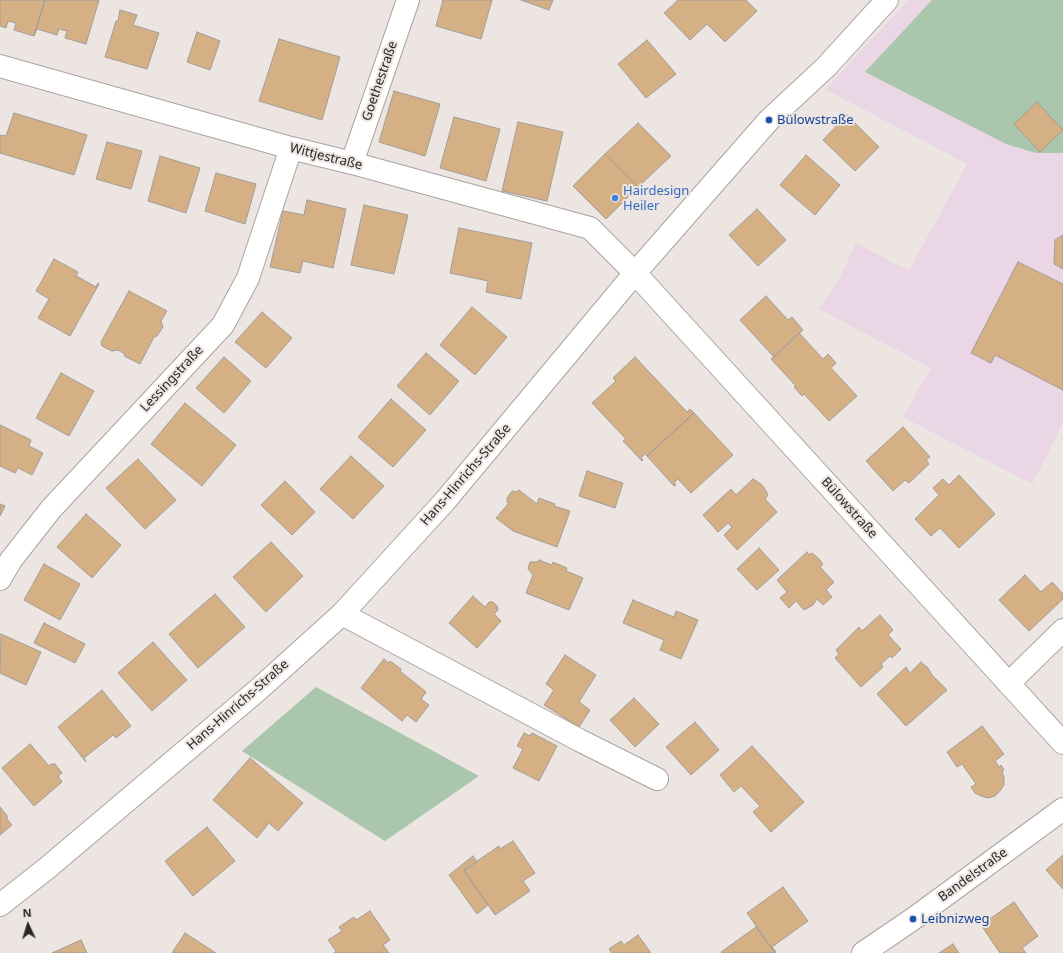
<!DOCTYPE html>
<html>
<head>
<meta charset="utf-8">
<style>
	body { margin:0 }
	#map { position:relative; width:1063px; height:953px; overflow:hidden; background:#ece5e2; font-family:"Noto Sans",sans-serif }
	canvas { display:block }
	.north { position:absolute; left:8px; top:905px; width:40px; height:40px; -webkit-text-stroke:3px #ece5e2; paint-order:stroke; rotate:356deg; font-size:11px; font-weight:700; line-height:16px; text-align:center; color:#2a2827 }
	.north::after { content:''; display:block; margin:auto; width:14px; height:18px; background:#2a2827; clip-path:polygon(50% 0,100% 100%,50% 72%,0 100%) }
</style>
</head>
<body>
<div id="map">
<canvas width="1063" height="953"></canvas>
<div class="north">N</div>
</div>
<script>
const context = document.querySelector('canvas').getContext('2d');
context.lineJoin = 'round';
function fillPath(path, color) { context.fillStyle = color; context.fill(path, 'evenodd'); }
const shape = rows => new Path2D(rows.map(r => 'M' + r).join(''));
function trace(path, color, width, dash) { context.strokeStyle = color; context.lineWidth = width; context.lineCap = dash ? 'butt' : 'round'; context.setLineDash(dash || []); context.stroke(path); }
function label(font, color, halo, rows, align = 'center') {
  context.font = font + ' "Noto Sans",sans-serif'; context.lineWidth = 4; context.setLineDash([]); context.textBaseline = 'middle'; context.strokeStyle = halo; context.fillStyle = color; for (const [text, x, y, turn = 0] of rows) {
    context.save(); context.translate(x, y); context.rotate((+turn || 0) * Math.PI / 180); context.textAlign = isNaN(turn) ? turn : align; if (halo) context.strokeText(text, 0, 0); context.fillText(text, 0, 0); context.restore();
  }
}
fillPath(shape([
	[909,0,1063,0,1063,423,1032,484,903,417,931,368,819,309,839,279,856,243,909,271,967,164,825,89]
]), '#ead6e5');
fillPath(shape([
	[932,0,1063,0,1063,153,1036,153,1006,144,865,72],
	[316,687,479,776,385,841,242,751]
]), '#aac7ad');
const building = shape([
	[0,0,45,0,34,36,14,30,16,23,8,21,6,28,0,26,0,0],
	[45,0,99,0,86,44,65,38,67,31,59,29,57,35,37,29,34,36,45,0],
	[443,0,492,0,481,39,436,26,443,0],
	[521,0,553,0,549,10,521,0],
	[678,0,746,0,757,11,725,42,707,24,690,40,664,13,678,0],
	[120,10,137,15,133,25,159,33,147,69,105,57,116,21,118,21,120,10],
	[197,32,220,41,210,70,187,62,197,32],
	[279,39,340,57,322,120,259,101,279,39],
	[647,40,676,74,646,98,618,64,647,40],
	[394,91,440,104,425,156,379,142,394,91],
	[1037,102,1063,130,1040,152,1014,124,1037,102],
	[14,113,87,135,74,175,0,153,0,135,6,136,14,113],
	[847,115,879,147,855,171,823,140,847,115],
	[454,117,500,129,486,181,440,168,454,117],
	[518,122,563,132,547,201,502,191,518,122],
	[638,123,671,156,638,187,605,154,638,123],
	[107,142,142,151,131,189,96,179,107,142],
	[605,154,638,187,606,219,573,186,605,154],
	[806,155,840,185,815,215,780,185,806,155],
	[160,156,200,168,186,213,148,201,160,156],
	[216,173,256,184,245,224,205,211,216,173],
	[307,200,346,209,333,268,303,261,300,273,270,267,283,211,304,215,307,200],
	[364,205,408,215,394,274,351,265,364,205],
	[757,209,786,240,758,266,729,235,757,209],
	[459,228,532,243,521,299,486,292,488,281,450,273,459,228],
	[1063,235,1063,269,1054,264,1055,240,1063,235],
	[54,259,78,272,76,276,80,278,96,287,98,283,99,284,70,336,38,318,49,299,36,291,54,259],
	[1018,262,1063,284,1063,390,995,355,991,363,971,353,1018,262],
	[129,291,167,311,161,321,163,327,157,336,154,337,140,364,124,356,125,354,118,350,112,351,102,346,101,342,129,291],
	[766,296,788,320,792,317,803,330,774,357,740,320,766,296],
	[472,307,507,337,475,375,440,345,472,307],
	[262,312,292,338,266,368,235,342,262,312],
	[799,333,823,359,828,354,836,363,831,368,857,396,829,421,804,394,802,396,794,387,796,386,771,359,799,333],
	[426,353,459,381,430,415,397,386,426,353],
	[224,357,251,381,224,413,196,388,224,357],
	[635,357,687,412,690,409,694,413,647,456,645,454,641,458,643,460,642,461,623,441,626,439,592,403,616,381,613,378,635,357],
	[61,373,94,391,69,436,36,418,61,373],
	[391,399,426,430,393,467,358,437,391,399],
	[185,403,236,445,202,486,151,444,185,403],
	[694,413,733,455,691,493,678,479,674,483,676,485,674,486,647,456,694,413],
	[0,425,31,440,29,446,43,453,32,475,18,468,15,473,0,466,0,425],
	[903,427,930,457,926,460,929,464,909,483,905,480,893,491,866,461,903,427],
	[351,456,384,486,353,519,320,489,351,456],
	[138,459,176,500,145,529,106,488,138,459],
	[587,471,623,483,615,508,579,496,587,471],
	[959,475,995,514,959,548,940,528,931,536,915,519,939,495,933,488,943,479,949,485,959,475],
	[753,479,761,484,765,489,768,495,765,499,777,512,737,550,724,535,732,527,728,523,718,532,703,515,731,489,736,495,753,479],
	[285,481,315,512,292,535,261,505,285,481],
	[519,490,537,504,539,498,555,504,554,506,570,511,557,547,513,531,496,518,509,503,507,502,507,498,512,491,517,492,519,490],
	[0,504,5,506,0,516,0,504],
	[86,514,121,545,92,578,57,547,86,514],
	[271,542,303,576,266,612,233,577,271,542],
	[759,548,779,570,757,590,737,569,759,548],
	[807,552,809,555,812,553,818,558,823,564,820,567,834,582,826,590,832,597,823,605,817,599,813,605,804,610,796,601,789,608,780,598,787,592,777,580,807,552],
	[539,560,552,565,553,562,567,568,566,571,583,578,569,610,526,593,533,575,528,569,530,562,538,562,539,560],
	[44,564,80,584,60,620,24,600,44,564],
	[1025,575,1041,592,1052,582,1063,594,1063,599,1029,631,999,600,1025,575],
	[215,594,245,627,198,668,169,634,215,594],
	[473,596,485,607,489,602,493,602,497,606,498,610,494,614,501,621,477,648,449,623,473,596],
	[633,600,674,617,676,611,698,620,681,659,660,650,664,640,623,623,633,600],
	[880,615,893,630,888,635,901,649,892,658,890,656,881,664,883,667,861,687,835,658,839,654,836,650,859,627,862,631,880,615],
	[44,623,85,644,75,663,34,643,44,623],
	[1,634,41,652,26,685,0,673,1,634],
	[153,642,187,680,152,711,118,673,153,642],
	[565,655,596,675,579,702,590,710,579,727,544,705,554,690,546,684,565,655],
	[384,659,389,663,390,661,401,669,400,671,426,692,421,699,429,705,416,722,407,715,402,721,361,688,384,659],
	[921,662,928,668,932,675,947,690,906,726,877,694,906,667,910,673,921,662],
	[102,690,131,726,116,738,113,735,84,758,86,762,58,727,102,690],
	[634,698,659,724,635,747,610,720,634,698],
	[695,722,719,750,691,775,666,747,695,722],
	[982,726,1004,754,995,761,999,767,1001,765,1004,770,1002,771,1004,778,1004,785,1000,791,995,796,988,798,981,796,975,793,971,787,976,784,962,764,957,767,947,752,982,726],
	[524,733,530,736,532,733,557,746,539,781,513,768,523,749,517,746,524,733],
	[30,744,49,766,51,764,55,764,62,773,58,776,62,782,34,806,2,768,30,744],
	[752,746,804,802,771,832,753,812,760,806,741,786,734,792,720,775,752,746],
	[250,758,303,803,278,831,269,823,257,838,213,800,250,758],
	[0,807,8,817,6,818,12,825,0,835,0,807],
	[207,827,235,861,193,896,165,861,207,827],
	[513,841,535,873,523,881,530,891,495,915,464,870,499,846,500,849,513,841],
	[1063,855,1063,889,1046,870,1063,855],
	[473,856,477,862,464,870,488,905,477,914,449,875,473,856],
	[783,887,808,921,772,947,776,952,775,953,747,913,783,887],
	[1014,902,1038,936,1022,948,1026,953,1000,953,981,925,1014,902],
	[370,911,390,940,383,945,389,953,334,953,336,951,328,940,342,931,339,927,354,917,356,920,370,911],
	[756,927,775,953,722,953,721,952,756,927],
	[185,933,216,953,172,953,185,933],
	[638,935,651,953,612,953,609,949,621,941,624,945,638,935],
	[81,940,87,953,52,953,81,940],
	[953,944,959,953,939,953,953,944]
]);
fillPath(building, '#d5b085');
trace(building, '#a19d98', 1);
const minor = shape([
	[0,66,291,148,352,163,590,228,635,273,1063,743],
	[352,163,408,0],
	[0,579,11,560,51,509,223,325,248,278,291,148],
	[342,614,579,740,657,779],
	[1009,683,1063,630],
	[863,953,913,919,1063,809]
]);
const major = shape([
	[0,905,46,869,259,689,342,614,445,501,635,273,769,120,826,67,887,0]
]);
trace(minor, '#aaa3a1', 24);
trace(major, '#aaa3a1', 24);
trace(minor, '#fff', 22);
trace(major, '#fff', 22);
for (const [x, y, r, color] of [
	[769,120,4,"#1a4fb4"],
	[615,198,4,"#3f7fe0"],
	[913,919,4,"#1a4fb4"]
]) { const dot = new Path2D(); dot.arc(x, y, r, 0, 2 * Math.PI); context.fillStyle = color; context.fill(dot); trace(dot, '#ece5e2', 1.5); }
label('13px', '#2a2827', '#ece5e2', [
	["Goethestraße",380,81,-71],
	["Wittjestraße",326,157,14],
	["Lessingstraße",172,379,-47],
	["Hans-Hinrichs-Straße",466,475,-49],
	["Bülowstraße",849,508,48],
	["Hans-Hinrichs-Straße",238,705,-41],
	["Bandelstraße",973,875,-36]
]);
label('13px', '#164399', '#ece5e2', [
	["Bülowstraße",777,120],
	["Leibnizweg",921,919]
], 'left');
label('13px', '#366cbe', '#ece5e2', [
	["Hairdesign",623,191],
	["Heiler",623,206]
], 'left');
</script>
</body>
</html>
